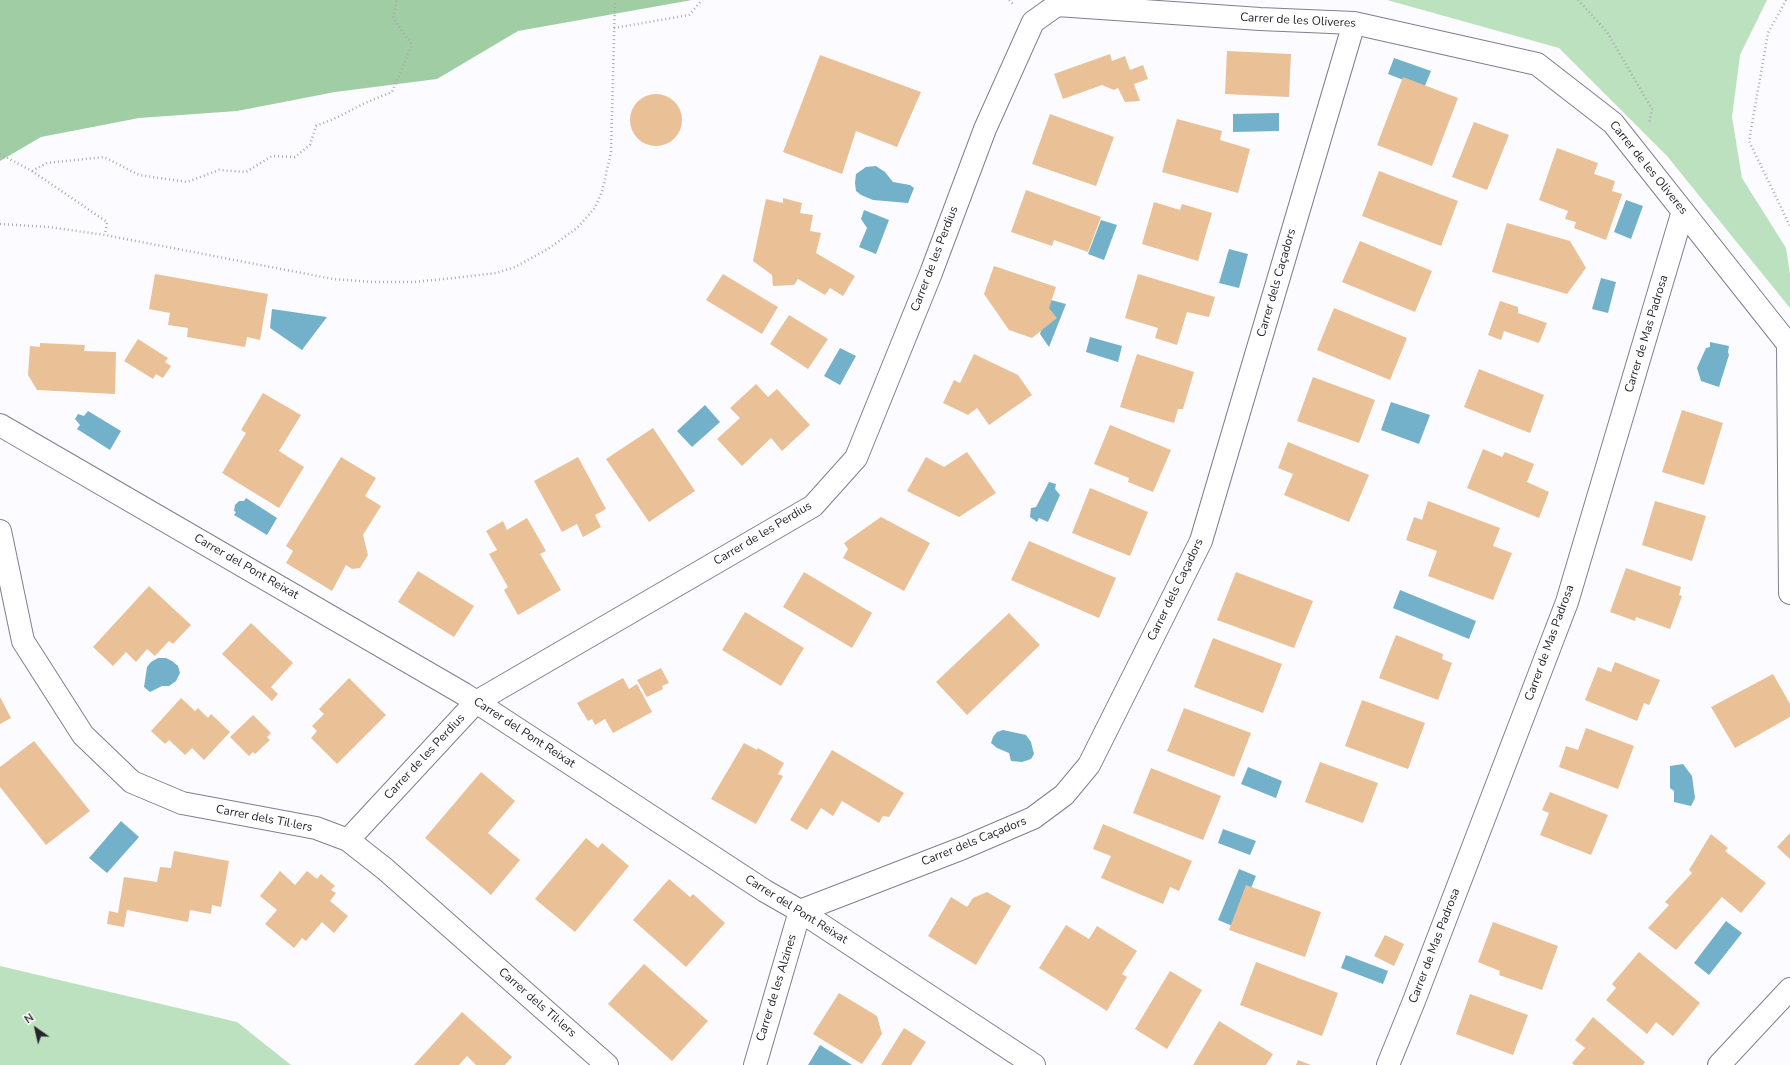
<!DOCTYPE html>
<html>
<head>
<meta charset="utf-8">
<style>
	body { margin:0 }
	#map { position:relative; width:1790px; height:1065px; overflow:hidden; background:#fcfbff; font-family:"Nunito Sans",sans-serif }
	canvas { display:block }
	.north { position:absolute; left:16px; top:1009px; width:40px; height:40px; -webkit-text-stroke:3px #fff; paint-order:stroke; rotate:326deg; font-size:11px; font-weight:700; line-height:16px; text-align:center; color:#27252c }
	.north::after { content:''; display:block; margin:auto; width:14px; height:18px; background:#27252c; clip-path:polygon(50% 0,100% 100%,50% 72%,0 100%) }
</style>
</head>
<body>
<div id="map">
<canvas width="1790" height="1065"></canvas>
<div class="north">N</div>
</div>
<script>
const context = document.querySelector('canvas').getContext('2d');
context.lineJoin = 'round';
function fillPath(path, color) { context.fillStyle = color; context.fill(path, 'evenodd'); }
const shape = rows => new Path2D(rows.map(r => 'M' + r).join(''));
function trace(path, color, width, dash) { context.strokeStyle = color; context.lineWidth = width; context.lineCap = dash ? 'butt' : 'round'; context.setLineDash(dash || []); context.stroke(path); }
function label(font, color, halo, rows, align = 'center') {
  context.font = font + ' "Nunito Sans",sans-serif'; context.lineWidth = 3; context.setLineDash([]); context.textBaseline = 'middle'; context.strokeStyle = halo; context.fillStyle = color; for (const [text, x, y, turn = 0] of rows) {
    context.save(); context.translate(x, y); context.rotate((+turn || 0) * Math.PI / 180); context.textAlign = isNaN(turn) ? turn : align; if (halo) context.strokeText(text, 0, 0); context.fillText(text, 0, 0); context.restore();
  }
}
fillPath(shape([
	[1387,0,1767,0,1740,55,1732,117,1742,178,1786,248,1790,274,1790,308,1667,156,1559,48],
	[0,966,237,1022,291,1065,0,1065]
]), '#bbe1be');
fillPath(shape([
	[0,0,692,0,518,31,437,79,335,92,237,111,139,118,41,137,0,161]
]), '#a1cda4');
fillPath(shape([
	[1394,58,1431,71,1424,88,1388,74],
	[1279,113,1279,131,1233,132,1233,114],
	[876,166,885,172,893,182,910,185,914,188,908,203,873,200,861,195,856,191,855,183,856,174,866,167],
	[1626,200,1643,206,1631,239,1614,232],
	[864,210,889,220,876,254,859,247,867,228,861,219],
	[1101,220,1117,225,1104,260,1088,254],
	[1229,249,1248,254,1239,288,1219,283],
	[1601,278,1616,282,1608,313,1592,309],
	[1051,300,1066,304,1049,347,1040,334],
	[272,309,327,317,302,350,270,328],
	[1090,337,1122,346,1118,362,1086,352],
	[1710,342,1729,346,1728,352,1729,355,1719,387,1701,381,1697,368,1706,348,1710,347],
	[840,348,856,356,840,385,824,376],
	[1391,402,1430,415,1419,444,1381,430],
	[705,405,720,422,692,447,677,431],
	[88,411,121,431,110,450,77,429,80,425,75,419,78,414,84,416],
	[1049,482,1056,484,1055,489,1060,495,1048,522,1039,518,1037,522,1030,517,1031,508,1036,507],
	[246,498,277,518,267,535,234,515,236,512,234,511,235,505,239,501,244,501],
	[1400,590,1476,621,1469,639,1393,608],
	[158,658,166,658,172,661,178,666,180,673,176,681,169,686,162,686,150,692,144,687,147,667,151,662],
	[1003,730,1026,735,1031,742,1034,754,1031,759,1022,762,1011,761,1009,753,997,748,991,743,993,737,997,732],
	[1683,764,1692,776,1695,798,1691,806,1674,802,1674,791,1670,788,1670,766],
	[1248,767,1282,781,1276,798,1241,784],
	[121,821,139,837,107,873,89,858],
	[1223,829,1256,841,1250,855,1218,843],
	[1239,869,1256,876,1235,927,1218,920],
	[1726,921,1742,933,1709,975,1694,963],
	[1346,955,1388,971,1383,984,1341,968],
	[820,1045,852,1065,808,1065]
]), '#72b1c9');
fillPath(shape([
	[1227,51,1291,54,1289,97,1225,94],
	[1110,54,1112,61,1125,56,1130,70,1143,65,1148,79,1134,84,1140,101,1125,102,1118,88,1114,90,1102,85,1063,99,1054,74],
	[820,55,921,92,897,147,856,131,842,174,783,152],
	[1403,77,1458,98,1432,166,1377,145],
	'630 120a26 26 0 1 1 52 0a26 26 0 1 1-52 0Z',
	[1050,114,1114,137,1096,186,1032,164],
	[1177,119,1222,131,1220,140,1250,149,1238,193,1162,172],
	[1474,122,1509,135,1487,190,1452,177],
	[1557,148,1598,163,1594,174,1615,181,1612,191,1622,194,1606,240,1574,228,1576,222,1565,219,1568,211,1539,200],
	[1379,171,1458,201,1441,246,1362,216],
	[1026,190,1101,217,1088,252,1054,240,1052,246,1011,232],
	[783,198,802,203,800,213,813,215,810,231,821,233,816,253,855,276,843,296,830,288,825,295,798,279,794,285,773,286,772,275,753,261,766,199,783,203],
	[1154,202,1180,210,1182,204,1212,213,1198,261,1142,244],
	[1507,223,1570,241,1586,268,1567,294,1492,272],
	[1360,241,1432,271,1415,312,1342,282],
	[994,266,1056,287,1049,308,1057,318,1032,338,1009,330,984,294],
	[155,274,268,294,260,340,247,337,245,347,187,337,188,328,168,325,170,313,149,309],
	[723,274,778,307,762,334,706,300],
	[1138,274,1215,297,1209,317,1187,312,1177,345,1155,338,1158,328,1125,318],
	[1500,301,1518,307,1518,313,1547,323,1539,343,1504,331,1501,340,1488,335],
	[1334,308,1407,338,1390,380,1317,350],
	[789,315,828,339,808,369,770,344],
	[138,339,168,358,165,362,171,366,163,378,156,374,153,379,124,361],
	[40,343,85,345,84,351,116,352,115,394,37,390,28,375,30,346,40,347],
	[974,354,1018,375,1032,395,989,425,977,408,968,415,943,403,954,380,960,383],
	[1137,354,1194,372,1183,409,1178,409,1174,423,1120,407],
	[1479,369,1544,395,1530,433,1464,407],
	[1313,377,1375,400,1359,443,1297,421],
	[756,384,768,397,777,389,810,425,782,451,771,438,742,466,717,439,740,418,730,408],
	[263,393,301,415,279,451,304,467,279,508,222,473,246,433,241,430],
	[1682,410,1723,423,1704,485,1662,472],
	[1110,425,1171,450,1153,492,1128,482,1129,478,1094,464],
	[653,428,695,491,649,522,606,459],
	[1288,442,1369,475,1349,522,1284,495,1293,474,1278,468],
	[1483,449,1502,457,1505,452,1534,464,1527,482,1549,492,1539,518,1467,488],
	[967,452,996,493,959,517,907,491,926,457,944,467],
	[341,457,376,478,365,496,381,506,363,535,368,555,360,568,352,569,346,565,332,591,286,563,293,551,286,546],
	[578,457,606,509,595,515,601,527,583,537,577,524,562,532,534,481],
	[1090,488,1148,512,1130,556,1072,533],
	[1428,501,1500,528,1493,546,1512,553,1493,600,1428,576,1437,551,1406,540,1414,517,1422,520],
	[1655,501,1706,516,1692,561,1642,545],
	[881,517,930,543,904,591,843,558,848,549,844,543],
	[527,518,546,551,540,554,561,590,518,615,504,590,508,587,489,554,497,550,486,531,503,521,507,530],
	[1029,541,1116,578,1099,618,1011,580],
	[1626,568,1681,587,1679,595,1682,596,1670,629,1636,617,1635,621,1610,612],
	[418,571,474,606,454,637,398,602],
	[804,572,872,613,852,648,783,607],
	[1236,572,1313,601,1294,648,1217,620],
	[149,586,191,625,173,644,169,641,155,656,147,649,136,662,126,652,113,666,93,647],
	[745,612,804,648,781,686,722,650],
	[1009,613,1040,645,967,715,936,682],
	[251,623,293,663,271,687,278,694,272,701,222,654],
	[1396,635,1443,654,1442,659,1452,663,1438,700,1379,678],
	[1213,638,1282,664,1263,713,1194,687],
	[1615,662,1660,680,1649,705,1644,703,1637,721,1585,700,1598,667,1611,672],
	[661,668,669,683,662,686,663,689,647,697,637,680],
	[1773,674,1790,704,1790,717,1735,748,1711,707],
	[349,678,386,715,337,764,311,738,317,731,312,726,324,714,319,709],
	[623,678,629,689,637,684,652,712,613,733,605,719,595,725,592,719,588,721,577,703],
	[0,697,11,718,0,724],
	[181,698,195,711,198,708,208,718,211,714,230,732,204,760,192,748,185,755,169,740,165,744,151,731],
	[1362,700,1425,723,1408,769,1345,746],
	[1184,708,1251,733,1234,777,1167,751],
	[253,715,271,733,267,737,270,740,255,754,253,752,249,756,230,737],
	[1586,728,1634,746,1618,789,1559,767,1566,746,1578,750],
	[34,741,90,811,46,845,0,787,0,767],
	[744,743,757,750,758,748,784,763,778,774,783,776,756,824,711,799],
	[832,750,904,793,889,817,883,816,879,823,842,801,833,816,821,808,807,830,790,820],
	[1320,762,1378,783,1363,823,1305,802],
	[1151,768,1221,796,1203,840,1133,813],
	[481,772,515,801,488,833,520,860,491,895,425,838],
	[1550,792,1608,815,1591,855,1540,835,1549,813,1542,810],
	[1103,824,1192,861,1179,891,1170,887,1163,904,1101,878,1111,856,1093,849],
	[1790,833,1790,859,1777,847],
	[1711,834,1728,848,1725,851,1766,883,1741,913,1722,897,1676,950,1648,928,1669,905,1665,902,1692,873,1689,870],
	[586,838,598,848,602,843,629,866,575,932,535,899],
	[174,851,229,861,221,907,212,905,211,914,190,910,188,922,127,910,124,927,107,924,109,911,118,913,124,877,157,882,160,867,171,868],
	[280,871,295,885,307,871,317,879,321,874,335,886,331,890,336,893,330,901,348,916,334,933,322,922,306,941,302,938,294,948,265,924,277,910,260,896],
	[669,879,690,897,693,894,725,923,686,967,633,920],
	[1246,885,1321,912,1305,957,1229,930],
	[987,892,1011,906,976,965,928,936,951,897,967,907,973,898],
	[1493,922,1558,946,1542,990,1499,975,1500,971,1478,962],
	[1066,925,1089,939,1097,926,1137,951,1122,974,1127,977,1107,1011,1039,968],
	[1385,935,1404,944,1394,966,1374,956],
	[1639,952,1700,1003,1673,1036,1656,1022,1647,1034,1606,1000,1616,988,1612,984],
	[1256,962,1338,993,1322,1036,1240,1005],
	[644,964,708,1021,672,1061,608,1004],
	[1170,971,1202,990,1167,1049,1135,1029],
	[839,993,877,1016,882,1034,862,1064,813,1034],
	[1470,994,1528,1015,1513,1055,1456,1034],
	[462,1012,512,1057,505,1065,476,1065,467,1056,459,1065,414,1065],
	[1593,1017,1645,1062,1643,1065,1574,1065,1572,1063,1585,1048,1575,1040],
	[1219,1021,1273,1054,1266,1065,1193,1065],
	[904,1028,926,1042,911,1065,881,1065],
	[1298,1060,1311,1065,1296,1065]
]), '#eac096');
const minor = shape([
	[0,425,464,694,765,891,800,911,1034,1065],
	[0,531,23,641,83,735,132,782,182,803,316,828,348,840,385,869,607,1065],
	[348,840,476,702,813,506,856,458,931,273,985,129,1033,22,1057,5,1260,19,1354,23,1537,64,1613,123,1788,344,1790,593],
	[800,911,963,848,1033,818,1064,795,1089,765,1201,541,1354,23],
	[755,1065,800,911],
	[1388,1065,1414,1001,1567,602,1683,211],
	[1719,1065,1790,989]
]);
trace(minor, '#837d90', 24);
trace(shape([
	[1009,0,1013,4],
	[1578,0,1607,32,1652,109,1649,124],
	[1786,0,1768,33,1749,141,1790,226],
	[614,28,689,15,702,0],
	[0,154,32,171,107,222,105,234],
	[32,171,47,163,104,157,139,175,187,182,219,170,246,172,272,156,295,157,310,145,316,126,338,117,365,103,392,92,412,45,393,18,397,0],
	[0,224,49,227,105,235,333,279,373,282,414,282,454,278,496,273,515,267,548,249,577,228,594,209,602,192,611,152,615,0]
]), '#aba9af', 2.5, [1, 3]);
trace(minor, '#fff', 22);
label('12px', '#27252c', '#fff', [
	["Carrer de les Oliveres",1298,21,3],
	["Carrer de les Oliveres",1648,168,51],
	["Carrer de les Perdius",935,259,-69],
	["Carrer dels Caçadors",1277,283,-74],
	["Carrer de Mas Padrosa",1647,334,-73],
	["Carrer de les Perdius",763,534,-31],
	["Carrer del Pont Reixat",246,567,30],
	["Carrer dels Caçadors",1176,590,-64],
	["Carrer de Mas Padrosa",1550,643,-70],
	["Carrer del Pont Reixat",524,733,33],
	["Carrer de les Perdius",425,757,-47],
	["Carrer dels Til·lers",264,819,11],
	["Carrer dels Caçadors",974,842,-22],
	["Carrer del Pont Reixat",796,910,32],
	["Carrer de Mas Padrosa",1435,946,-69],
	["Carrer de les Alzines",777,988,-73],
	["Carrer dels Til·lers",537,1003,41]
]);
</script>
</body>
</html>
